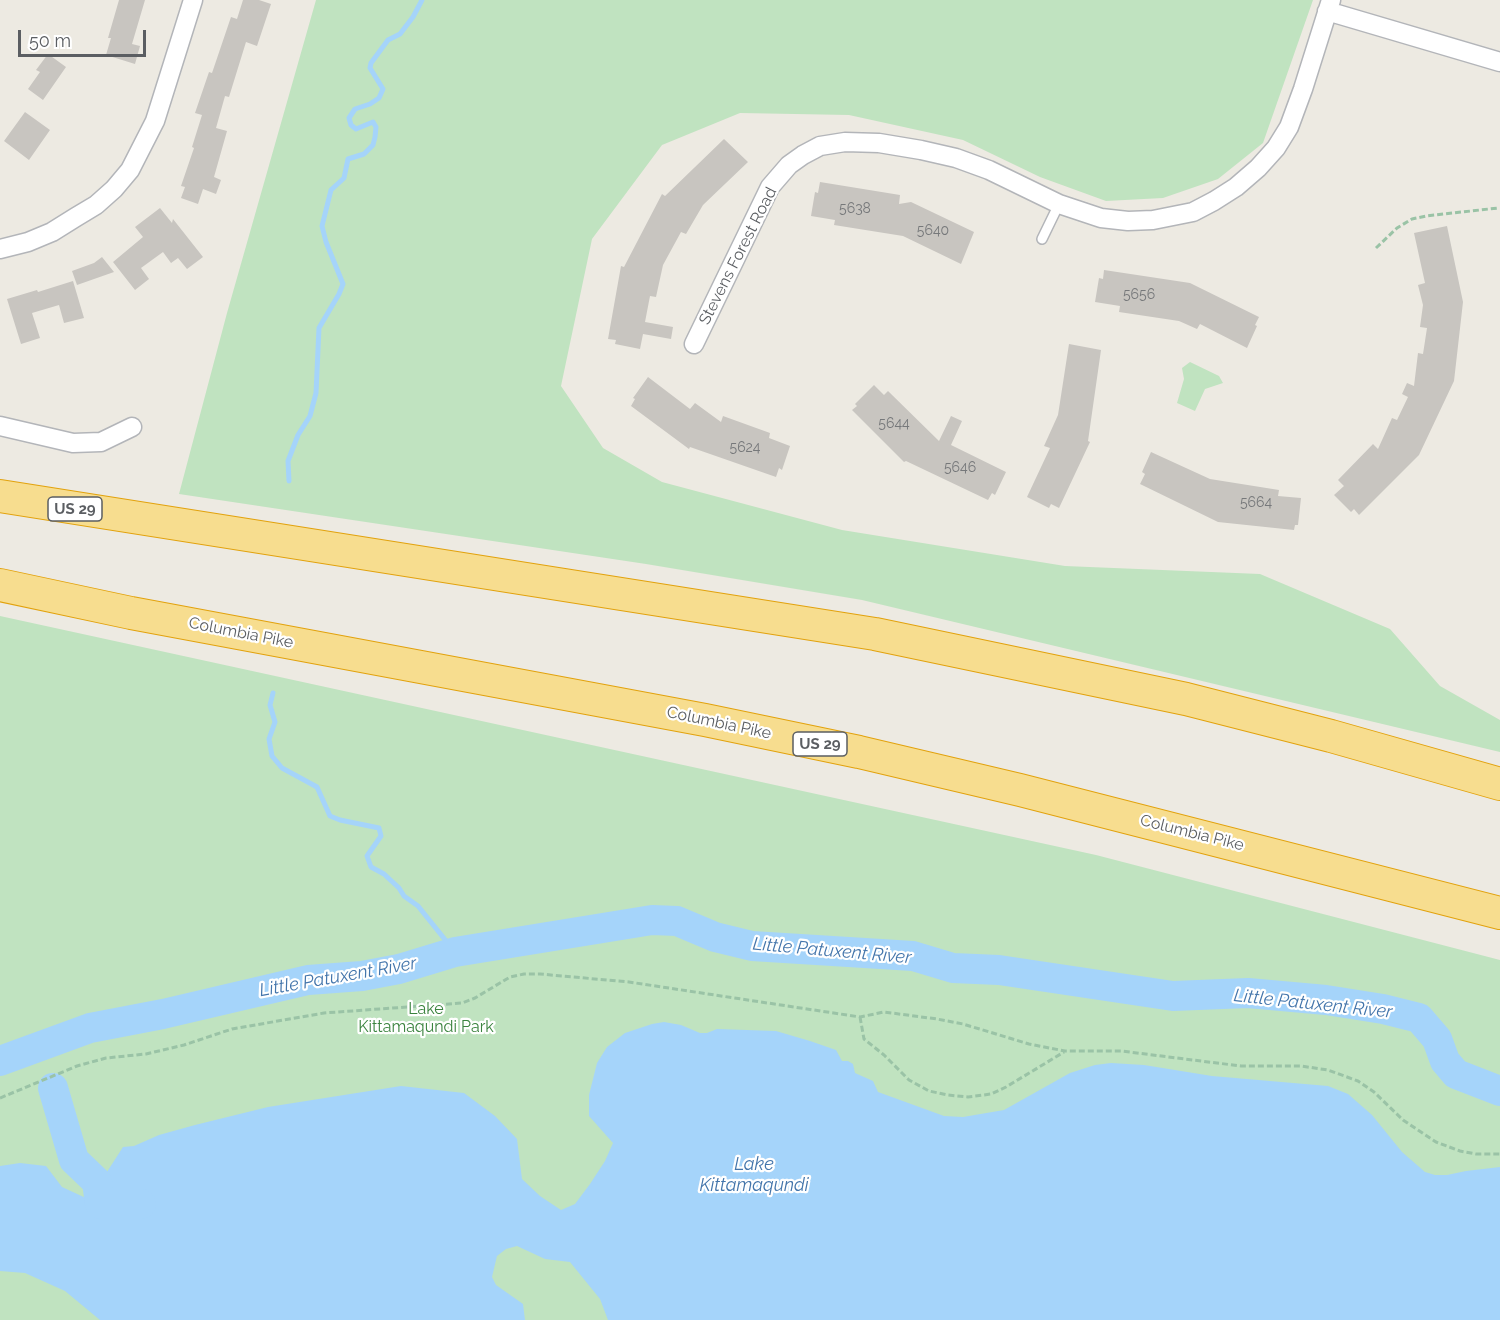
<!DOCTYPE html>
<html>
<head>
<meta charset="utf-8">
<style>
	body { margin:0 }
	#map { position:relative; width:1500px; height:1320px; overflow:hidden; background:#edeae2; font-family:Raleway,sans-serif }
	canvas { display:block }
	.scale { position:absolute; left:18px; top:30px; width:128px; height:27px; box-sizing:border-box; border:3px solid #5b5e62; border-top:0; padding-left:8px; font-size:18px; line-height:21px; white-space:nowrap; color:#5b5e62; -webkit-text-stroke:4px #fff; paint-order:stroke }
</style>
</head>
<body>
<div id="map">
<canvas width="1500" height="1320"></canvas>
<div class="scale">50 m</div>
</div>
<script>
const context = document.querySelector('canvas').getContext('2d');
context.lineJoin = 'round';
function fillPath(path, color) { context.fillStyle = color; context.fill(path, 'evenodd'); }
const shape = rows => new Path2D(rows.map(r => 'M' + r).join(''));
function trace(path, color, width, dash) { context.strokeStyle = color; context.lineWidth = width; context.lineCap = dash ? 'butt' : 'round'; context.setLineDash(dash || []); context.stroke(path); }
function label(font, color, halo, rows, align = 'center') {
  context.font = font + ' Raleway,sans-serif'; context.lineWidth = 4.5; context.setLineDash([]); context.textBaseline = 'middle'; context.strokeStyle = halo; context.fillStyle = color; for (const [text, x, y, turn = 0] of rows) {
    context.save(); context.translate(x, y); context.rotate((+turn || 0) * Math.PI / 180); context.textAlign = isNaN(turn) ? turn : align; if (halo) context.strokeText(text, 0, 0); context.fillText(text, 0, 0); context.restore();
  }
}
fillPath(shape([
	[316,0,1313,0,1263,143,1218,179,1163,198,1106,201,1040,177,963,140,849,115,740,113,662,145,592,239,561,386,603,448,662,482,842,530,1065,566,1260,574,1390,629,1440,686,1500,720,1500,752,862,600,646,564,179,494,227,313],
	[1190,362,1219,376,1223,383,1205,389,1195,411,1177,403,1184,379,1182,368],
	[0,616,1096,855,1500,960,1500,1320,0,1320]
]), '#c0e3c0');
fillPath(shape([
	[664,1022,681,1025,700,1033,707,1033,717,1029,776,1031,810,1041,836,1050,842,1061,848,1061,853,1064,855,1073,873,1081,878,1092,944,1116,963,1117,1004,1110,1070,1073,1095,1065,1111,1063,1144,1065,1212,1076,1328,1086,1348,1094,1372,1115,1402,1152,1425,1172,1435,1175,1447,1175,1466,1171,1500,1167,1500,1320,608,1320,600,1299,570,1262,545,1259,517,1246,506,1249,497,1256,492,1277,496,1285,523,1304,525,1320,100,1320,65,1291,25,1273,0,1271,0,1166,20,1163,46,1166,62,1187,99,1204,105,1175,123,1147,134,1146,159,1135,195,1125,268,1107,401,1086,464,1093,495,1116,517,1139,522,1179,540,1196,561,1210,575,1204,590,1184,605,1161,613,1143,589,1116,589,1095,597,1063,607,1047,625,1033,652,1024]
]), '#a5d4fa');
trace(shape([
	[289,481,288,461,298,435,310,416,316,393,319,328,339,294,343,284,326,242,322,226,331,190,344,178,348,159,364,154,373,145,375,137,376,127,373,122,356,129,351,125,349,118,355,109,370,104,379,98,383,89,370,68,371,63,388,40,400,34,413,17,422,0],
	[273,693,270,705,275,722,269,739,272,756,282,768,317,787,330,816,340,820,379,828,381,836,367,856,371,867,384,874,399,888,404,896,418,906,455,952]
]), '#a5d4fa', 5);
trace(shape([
	[0,1061,90,1028,163,1014,308,980,362,976,399,969,455,952,652,920,677,921,715,937,752,946,913,956,953,968,999,970,1173,996,1248,993,1326,1000,1383,1009,1419,1018,1437,1039,1445,1061,1456,1074,1500,1091],
	[53,1088,74,1160,97,1182,100,1204,141,1204]
]), '#a5d4fa', 30);
fillPath(shape([
	[119,0,145,0,132,44,140,46,135,64,106,55,111,38,108,38],
	[243,0,259,0,271,4,257,46,246,42,229,97,225,96,216,128,227,131,214,177,221,180,216,194,203,189,198,204,181,198,185,187,181,186,194,148,192,147,202,115,195,113,209,72,212,73,231,17,237,19],
	[48,54,66,67,43,100,28,89,40,72,36,70],
	[25,112,50,130,29,160,4,141],
	[724,139,748,162,703,205,686,234,681,232,663,265,656,297,650,296,645,322,673,327,671,339,643,334,640,349,615,344,616,340,608,339,621,266,624,267,662,194,665,196],
	[820,182,900,195,899,204,911,202,974,232,961,264,903,236,834,225,835,220,811,216,815,192,818,193],
	[160,208,172,223,173,219,203,257,187,269,178,258,171,263,163,252,141,268,149,279,135,290,113,262,143,237,135,227],
	[1447,226,1463,302,1454,381,1419,455,1359,515,1354,509,1351,512,1334,495,1344,486,1338,480,1373,444,1378,449,1392,418,1397,420,1408,397,1402,394,1407,383,1414,386,1418,353,1423,354,1427,328,1420,327,1423,305,1418,285,1425,283,1414,233],
	[102,257,114,272,77,285,72,271,94,263],
	[1104,270,1190,283,1259,317,1255,325,1257,326,1247,348,1200,324,1197,329,1179,321,1119,312,1120,306,1095,302,1099,278,1103,279],
	[73,281,84,318,64,323,59,305,32,313,40,338,21,344,7,299,37,290,38,292],
	[1069,344,1101,350,1088,441,1090,442,1059,508,1051,504,1049,508,1027,497,1050,448,1044,446,1058,415],
	[648,377,690,409,695,403,721,422,723,416,770,433,769,438,790,446,782,470,779,468,776,477,690,447,689,449,631,406,635,399,633,398],
	[874,385,884,395,888,391,939,441,951,416,962,421,951,445,1006,472,995,495,992,493,988,500,906,461,904,462,852,410,857,406,855,404],
	[1151,452,1210,479,1279,490,1278,496,1301,498,1298,525,1295,525,1294,530,1218,522,1140,484,1145,474,1142,472]
]), '#c8c5c0');
const service = shape([
	[1042,239,1059,204]
]);
const minor = shape([
	[1327,11,1500,62],
	[0,249,28,242,52,232,76,217,96,205,114,189,130,170,155,121,193,0],
	[694,344,770,187,789,165,803,155,820,146,845,142,879,143,921,150,956,158,989,170,1059,204,1101,218,1128,221,1153,220,1193,212,1214,201,1236,187,1258,168,1276,148,1289,127,1303,89,1331,0],
	[0,426,73,443,101,442,132,427]
]);
const motorway = shape([
	[0,496,875,634,1186,699,1331,736,1500,784],
	[0,585,131,613,705,720,859,752,1020,790,1500,913]
]);
trace(service, '#b3b5b9', 12);
trace(minor, '#b3b5b9', 21);
trace(motorway, '#e2a20d', 34);
trace(shape([
	[1376,248,1397,228,1412,219,1426,216,1498,208],
	[860,1017,864,1039,884,1055,909,1080,929,1091,948,1095,968,1097,991,1094,1006,1087,1064,1052],
	[0,1098,77,1066,106,1058,146,1054,184,1045,232,1029,324,1013,462,1003,475,998,510,977,524,974,540,974,629,982,860,1017,884,1012,937,1019,963,1024,1029,1044,1065,1051,1121,1051,1241,1066,1301,1066,1328,1070,1358,1081,1374,1092,1403,1120,1436,1142,1460,1151,1476,1154,1500,1154]
]), '#9ac3a6', 3, [6, 3]);
trace(service, '#fff', 9);
trace(minor, '#fff', 18);
trace(motorway, '#f7dd8f', 32);
label('14px', '#76787a', null, [
	["5638",855,209],
	["5640",933,231],
	["5656",1139,295],
	["5644",894,424],
	["5624",745,448],
	["5646",960,468],
	["5664",1256,503]
]);
for (const [x, y, w] of [
	[75,509,54],
	[820,744,54]
]) { const box = new Path2D(); box.roundRect(x - w / 2, y - 12, w, 24, 4.5); context.fillStyle = '#fff'; context.fill(box); trace(box, '#5b5e62', 1.5); }
label('bold 15px', '#5b5e62', null, [
	["US 29",75,509],
	["US 29",820,744]
]);
label('16px', '#5b5e62', '#fff', [
	["Stevens Forest Road",738,256,-63],
	["Columbia Pike",241,633,11],
	["Columbia Pike",719,723,12],
	["Columbia Pike",1192,833,14]
]);
label('16px', '#3a833e', '#fff', [
	["Lake",426,1009],
	["Kittamaqundi Park",426,1027]
]);
label('italic 18px', '#4375ab', '#fff', [
	["Little Patuxent River",832,951,5],
	["Little Patuxent River",338,977,-10],
	["Little Patuxent River",1313,1004,6],
	["Lake",754,1165],
	["Kittamaqundi",754,1186]
]);
</script>
</body>
</html>
